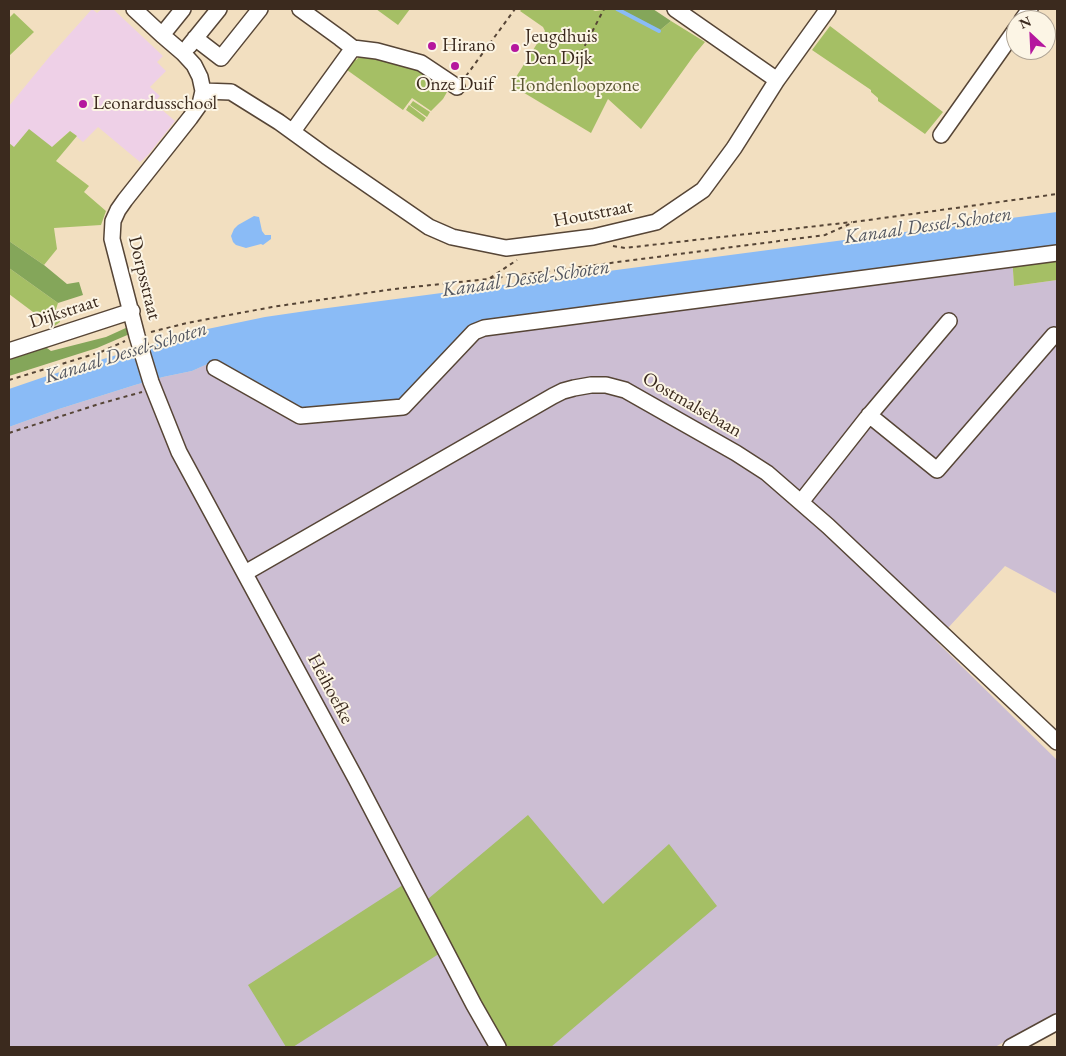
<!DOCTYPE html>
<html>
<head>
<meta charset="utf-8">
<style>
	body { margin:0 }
	#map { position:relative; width:1066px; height:1056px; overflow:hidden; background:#f2dfc0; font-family:"EB Garamond",serif }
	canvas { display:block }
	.frame { position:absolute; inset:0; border:10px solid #3b2a1e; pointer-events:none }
	.north { position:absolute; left:1006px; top:10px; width:50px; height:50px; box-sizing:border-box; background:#fcf5e5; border:1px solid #afa495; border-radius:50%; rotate:335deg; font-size:14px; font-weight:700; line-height:20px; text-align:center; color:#3b2a1e }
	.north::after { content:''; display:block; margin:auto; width:18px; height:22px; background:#b5179e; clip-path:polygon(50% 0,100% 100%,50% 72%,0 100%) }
</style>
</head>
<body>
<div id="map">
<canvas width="1066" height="1056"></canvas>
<div class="frame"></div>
<div class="north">N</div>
</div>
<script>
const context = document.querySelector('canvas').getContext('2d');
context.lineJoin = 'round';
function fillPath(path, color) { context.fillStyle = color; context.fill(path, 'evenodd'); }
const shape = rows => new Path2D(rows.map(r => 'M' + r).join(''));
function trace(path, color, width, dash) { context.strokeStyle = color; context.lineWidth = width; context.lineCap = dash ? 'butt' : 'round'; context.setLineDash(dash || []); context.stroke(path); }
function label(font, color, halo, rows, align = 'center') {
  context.font = font + ' "EB Garamond",serif'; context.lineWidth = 4; context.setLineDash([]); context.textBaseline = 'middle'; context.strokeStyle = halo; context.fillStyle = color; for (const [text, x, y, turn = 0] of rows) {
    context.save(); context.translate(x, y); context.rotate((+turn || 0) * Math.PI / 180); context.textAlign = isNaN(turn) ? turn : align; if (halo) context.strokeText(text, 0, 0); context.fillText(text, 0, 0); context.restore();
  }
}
fillPath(shape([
	[92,9,97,13,102,9,113,9,163,56,157,62,166,71,150,87,160,96,154,103,175,121,148,155,140,162,98,127,83,142,70,131,57,142,9,197,9,106,50,56]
]), '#eed0e7');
fillPath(shape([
	[1012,255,1014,286,1057,280,1057,594,1005,566,936,641,1057,760,1057,1013,995,1047,9,1047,9,427,59,409,135,385,163,377,192,371,212,362]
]), '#ccbed3');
fillPath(shape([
	[376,9,410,9,398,25],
	[522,9,591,9,595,11,603,10,604,9,617,9,659,31,671,21,705,42,695,54,641,129,608,99,591,133,511,85,545,31,543,27,520,11],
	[14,13,34,32,9,56,9,18],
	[830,26,943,112,925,134,878,101,878,98,871,92,871,90,812,50],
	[362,54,417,68,446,89,447,92,443,99,431,111,412,98,403,110,347,70,346,64,352,56,356,60],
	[413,101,430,112,427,117,410,105],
	[409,105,426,118,423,122,406,110],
	[29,129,52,147,70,131,77,136,56,161,89,186,84,192,106,211,101,225,54,228,57,249,44,265,9,241,9,143,14,147],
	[1057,249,1057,280,1014,286,1012,255],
	[9,268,58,303,56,309,60,322,53,327,9,294],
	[528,815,603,904,669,844,717,906,551,1047,498,1047,445,950,293,1047,286,1047,248,985,409,881,422,904]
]), '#a5bf65');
fillPath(shape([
	[617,9,653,9,671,21,659,31],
	[9,241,44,265,67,284,79,282,83,295,58,303,9,268],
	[128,327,132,333,97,348,9,376,9,357,43,345,51,351,106,337]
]), '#84a65a');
fillPath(shape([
	[1057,212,1057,249,474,326,398,404,300,413,212,362,192,371,163,377,135,385,59,409,9,427,9,389,47,376,193,332,265,317,320,309],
	[254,216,259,217,262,231,265,235,271,235,271,239,263,245,261,244,246,248,236,245,233,242,231,236,234,229,238,225]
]), '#8abbf6');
trace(shape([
	[617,9,659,31]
]), '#8abbf6', 4);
const minor = shape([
	[134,9,162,35,183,53,194,65,200,77,203,91,200,104,190,118,125,200,118,210,113,221,112,239,137,336,151,382,179,452,356,779,474,1005,498,1047],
	[300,9,340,38,353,48],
	[675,9,777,80],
	[1022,20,1030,9],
	[162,35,183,9],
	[195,38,221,58,260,9],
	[189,46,219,9],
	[203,91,231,92,279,122,326,156,429,227,452,237,506,248,593,237,656,222,703,190,734,148,777,80,828,9],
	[293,131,353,48,377,51,421,63,457,87],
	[941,135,1016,29],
	[9,351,132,311],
	[215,368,300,416,403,407,474,332,484,328,1057,253],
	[869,415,937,470,1054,335],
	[801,502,867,418,949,321],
	[245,573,553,396,563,391,574,388,591,385,606,385,625,390,736,453,767,473,828,526,1057,742],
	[1011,1047,1057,1022]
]);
trace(minor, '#564536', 18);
trace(shape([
	[581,53,604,9],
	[466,76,515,9],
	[613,246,625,248,852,222],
	[490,278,517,260],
	[151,332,187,323,272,307,394,289,488,279,825,235,854,222,1057,194],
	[9,380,101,352,125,341],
	[9,433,99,404,142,392]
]), '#564536', 2, [4, 4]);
trace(minor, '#fff', 15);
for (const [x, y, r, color] of [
	[432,46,5,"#b5179e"],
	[515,48,5,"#b5179e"],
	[455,66,5,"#b5179e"],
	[83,104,5,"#b5179e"]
]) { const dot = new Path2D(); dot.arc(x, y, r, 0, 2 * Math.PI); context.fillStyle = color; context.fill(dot); trace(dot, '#fcf5e5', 2); }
label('19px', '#3b2a1e', '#fcf5e5', [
	["Jeugdhuis",525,37],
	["Den Dijk",525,59],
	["Hirano",442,46],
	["Onze Duif",455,85,"center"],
	["Leonardusschool",93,104]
], 'left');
label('19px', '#5b5733', '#fcf5e5', [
	["Hondenloopzone",575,86]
]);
label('19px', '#3b2a1e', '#fcf5e5', [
	["Houtstraat",593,214,-11],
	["Dorpsstraat",144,278,76],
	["Dijkstraat",64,312,-18],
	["Oostmalsebaan",692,405,30],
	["Heihoefke",330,689,62]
]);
label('italic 20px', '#53565f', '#fcf5e5', [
	["Kanaal Dessel-Schoten",928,226,-8],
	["Kanaal Dessel-Schoten",526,279,-8],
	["Kanaal Dessel-Schoten",126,353,-17]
]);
</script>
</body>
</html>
